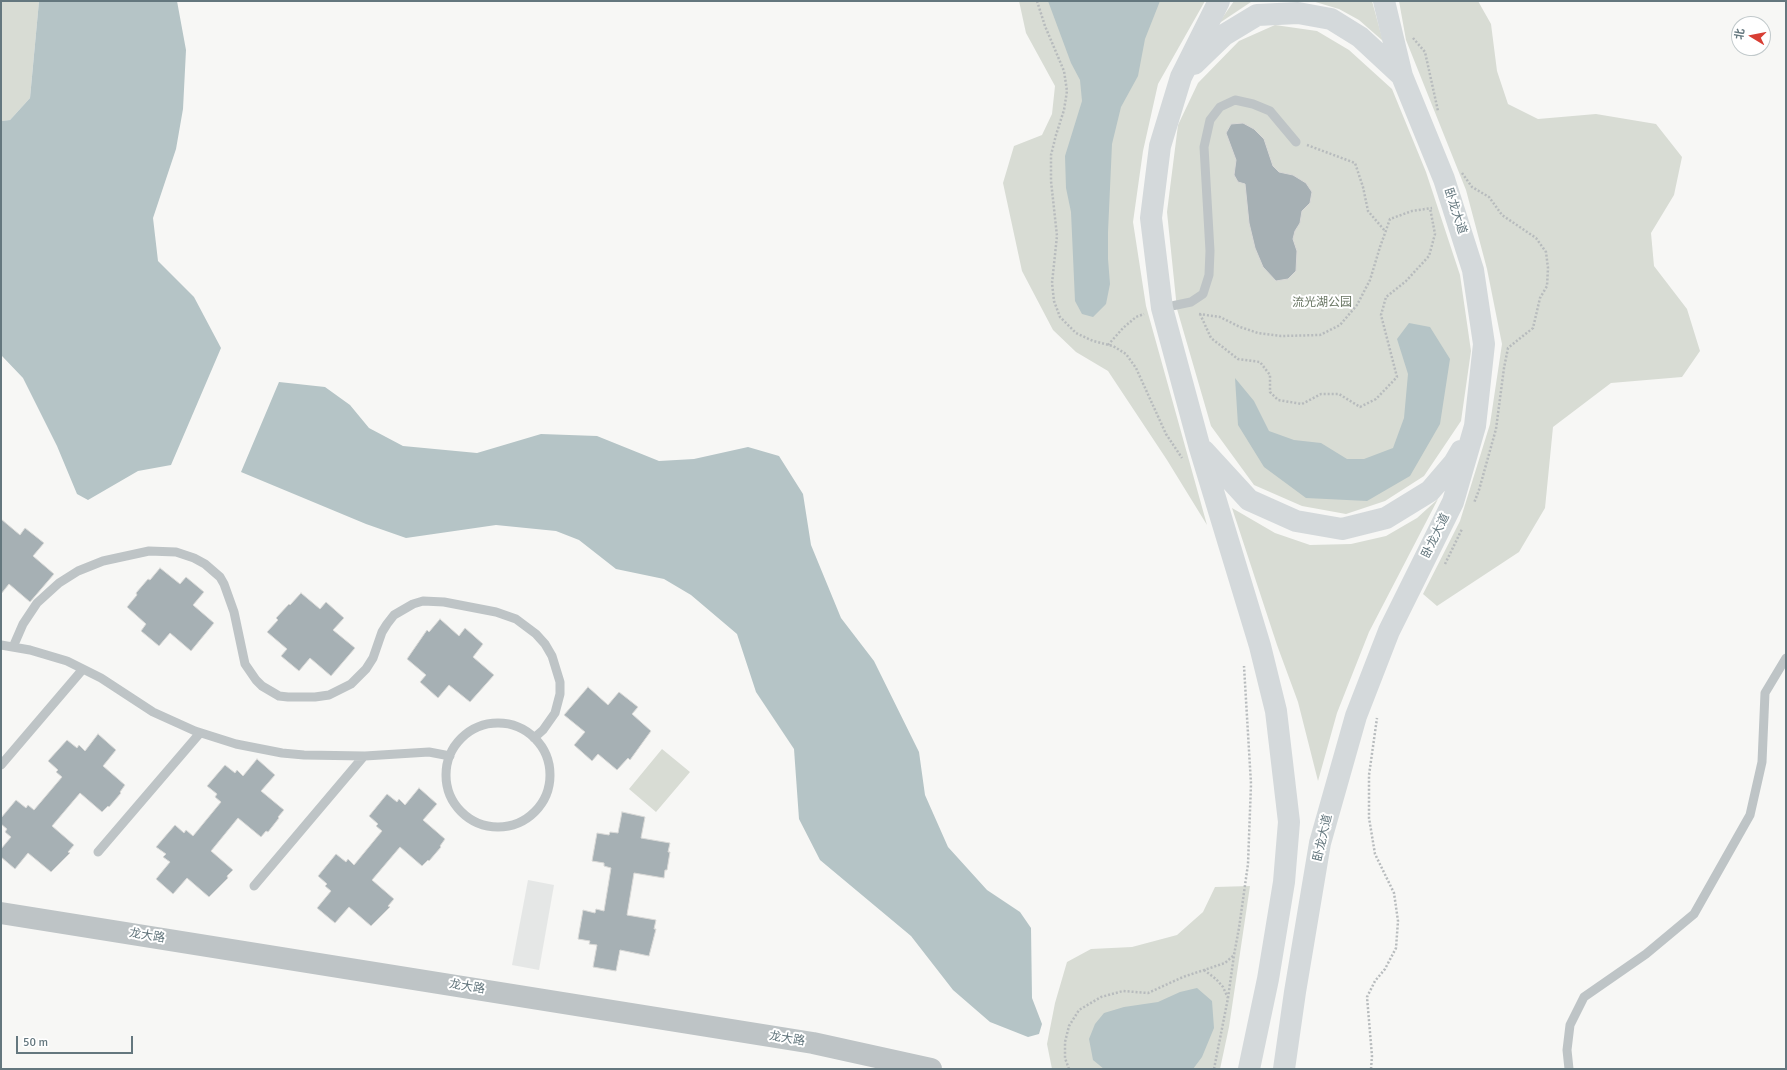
<!DOCTYPE html>
<html>
<head>
<meta charset="utf-8">
<style>
	body { margin:0 }
	#map { position:relative; width:1787px; height:1070px; overflow:hidden; background:#f7f7f5; font-family:Signika,"Noto Sans SC",sans-serif }
	canvas { display:block }
	.frame { position:absolute; inset:0; border:2px solid #64777e; pointer-events:none }
	.north { position:absolute; left:1731px; top:16px; width:40px; height:40px; box-sizing:border-box; background:#fff; border:1px solid #c1c9cb; border-radius:50%; rotate:280deg; font-size:11px; font-weight:700; line-height:16px; text-align:center; color:#64777e }
	.north::after { content:''; display:block; margin:auto; width:14px; height:18px; background:#d83e34; clip-path:polygon(50% 0,100% 100%,50% 72%,0 100%) }
	.scale { position:absolute; left:16px; top:1036px; width:117px; height:18px; box-sizing:border-box; border:2px solid #64777e; border-top:0; padding-left:5px; font-size:12px; line-height:14px; white-space:nowrap; color:#64777e; -webkit-text-stroke:3px #fff; paint-order:stroke }
</style>
</head>
<body>
<div id="map">
<canvas width="1787" height="1070"></canvas>
<div class="frame"></div>
<div class="north">北</div>
<div class="scale">50 m</div>
</div>
<script>
const context = document.querySelector('canvas').getContext('2d');
context.lineJoin = 'round';
function fillPath(path, color) { context.fillStyle = color; context.fill(path, 'evenodd'); }
const shape = rows => new Path2D(rows.map(r => 'M' + r).join(''));
function trace(path, color, width, dash) { context.strokeStyle = color; context.lineWidth = width; context.lineCap = dash ? 'butt' : 'round'; context.setLineDash(dash || []); context.stroke(path); }
function label(font, color, halo, rows, align = 'center') {
  context.font = font + ' Signika,"Noto Sans SC",sans-serif'; context.lineWidth = 4; context.setLineDash([]); context.textBaseline = 'middle'; context.strokeStyle = halo; context.fillStyle = color; for (const [text, x, y, turn = 0] of rows) {
    context.save(); context.translate(x, y); context.rotate((+turn || 0) * Math.PI / 180); context.textAlign = isNaN(turn) ? turn : align; if (halo) context.strokeText(text, 0, 0); context.fillText(text, 0, 0); context.restore();
  }
}
fillPath(shape([
	[528,880,554,885,539,970,512,965]
]), '#e5e7e6');
fillPath(shape([
	[1,1,39,1,30,98,10,120,1,121],
	[1019,1,1205,1,1158,84,1143,151,1133,222,1146,306,1207,525,1167,460,1108,371,1076,352,1053,330,1022,271,1003,183,1014,146,1042,135,1052,114,1055,86,1026,33],
	[1234,1,1273,1,1251,2,1218,24],
	[1312,1,1372,1,1383,41,1359,20,1339,9],
	[1399,1,1478,1,1491,24,1497,71,1508,104,1538,119,1596,114,1656,124,1682,157,1674,195,1651,233,1654,266,1687,309,1700,351,1682,377,1611,383,1553,427,1545,508,1519,552,1437,606,1423,594,1460,521,1490,424,1502,344,1487,269,1466,190,1406,40],
	[1275,25,1317,31,1349,50,1392,89,1426,172,1460,275,1471,351,1461,421,1424,476,1385,501,1346,514,1302,506,1254,485,1211,426,1177,309,1167,212,1178,125,1198,83,1239,41],
	[1438,499,1369,632,1337,713,1318,781,1298,702,1277,645,1232,508,1275,533,1310,545,1351,544,1386,536,1417,518],
	[662,749,690,772,656,812,629,789],
	[1250,886,1229,1027,1220,1069,1052,1069,1047,1044,1055,1003,1067,962,1091,949,1132,947,1177,935,1203,912,1215,887]
]), '#d8dcd4');
fillPath(shape([
	[39,1,177,1,186,50,183,109,176,149,153,218,158,261,194,297,221,348,171,465,138,471,88,500,77,494,57,446,23,378,2,356,1,121,10,120,30,98],
	[1048,1,1160,1,1145,39,1138,76,1121,107,1112,144,1108,232,1108,259,1110,284,1106,304,1093,317,1082,314,1075,301,1071,212,1066,188,1065,156,1082,101,1080,80,1071,63],
	[1409,323,1430,327,1450,359,1440,424,1410,476,1367,501,1306,498,1264,467,1238,425,1235,378,1254,401,1269,431,1294,440,1321,443,1347,459,1364,459,1393,448,1404,418,1408,374,1397,339],
	[279,382,325,387,350,405,369,428,403,446,477,453,541,434,597,436,659,461,694,459,748,447,779,456,803,494,811,545,841,618,874,661,919,752,925,795,948,847,987,890,1020,912,1031,928,1032,998,1042,1024,1039,1034,1028,1037,990,1022,953,990,911,936,820,860,799,819,794,749,756,692,737,634,691,595,664,579,616,569,579,540,556,531,496,525,406,538,366,524,241,472],
	[1197,988,1212,1001,1214,1028,1202,1057,1193,1069,1104,1069,1093,1060,1089,1039,1095,1024,1104,1013,1124,1007,1158,1002,1180,992]
]), '#b5c4c6');
const building = shape([
	[1243,123,1254,129,1264,139,1273,166,1279,172,1293,175,1306,183,1312,192,1310,203,1302,211,1300,223,1295,231,1293,239,1297,251,1296,271,1288,279,1276,281,1263,267,1255,248,1249,223,1245,184,1238,182,1234,175,1236,160,1226,133,1231,124,1243,123],
	[1,519,20,535,25,528,44,543,33,556,54,574,30,602,9,584,1,594,1,519],
	[160,568,180,584,186,577,204,592,193,605,214,623,191,651,170,633,159,646,141,631,146,624,127,607,137,595,136,593,148,579,150,580,160,568],
	[301,593,320,609,326,602,344,618,333,630,355,648,331,676,310,658,299,671,281,656,287,649,267,632,278,620,276,618,289,604,290,605,301,593],
	[440,619,459,636,465,628,483,644,473,657,494,675,470,702,449,685,438,698,420,682,426,675,407,659,427,630,429,632,440,619],
	[588,687,608,705,619,692,638,707,632,714,651,731,630,760,628,758,617,770,598,754,592,761,574,745,585,732,564,715,588,687],
	[98,734,116,750,103,766,125,785,120,792,121,793,109,807,108,806,102,812,80,793,52,826,74,845,68,852,70,853,51,872,28,853,15,869,1,857,1,849,11,837,5,832,7,829,1,824,1,818,16,800,26,808,28,805,34,810,62,777,56,772,58,770,48,761,67,740,77,748,79,745,85,751,98,734],
	[257,759,275,775,261,791,284,810,278,817,279,818,268,832,266,831,261,837,238,818,211,851,233,870,227,876,228,878,209,897,187,878,173,894,156,879,170,862,163,857,166,854,156,847,175,825,184,833,186,830,193,836,221,802,215,797,217,794,207,786,225,765,235,773,237,770,243,776,257,759],
	[419,788,437,804,423,820,445,839,440,846,441,847,429,861,428,860,422,866,400,847,372,880,394,899,388,906,390,907,371,926,349,907,335,923,317,908,331,891,325,886,327,884,318,876,336,854,346,862,348,859,354,865,382,831,376,826,378,824,369,816,387,794,397,802,399,799,405,805,419,788],
	[622,812,645,817,641,838,670,843,668,852,670,852,667,870,665,870,664,878,634,873,627,915,656,920,654,929,656,929,649,956,620,950,616,971,593,967,597,945,589,944,590,941,578,939,583,910,595,913,596,909,604,911,611,868,604,866,604,863,592,861,597,833,609,835,610,832,618,833,622,812]
]);
fillPath(building, '#a6b0b4');
trace(building, '#d9d9d7', 1);
trace(shape([
	[1037,1,1045,26,1064,71,1067,91,1064,110,1056,135,1051,155,1051,181,1057,236,1052,283,1054,301,1060,317,1076,333,1093,341,1113,346,1126,354,1136,368,1166,434,1182,458],
	[1413,38,1425,52,1438,111],
	[1307,145,1355,163,1363,187,1368,211,1385,231],
	[1462,173,1472,187,1489,197,1502,215,1536,238,1546,252,1548,268,1547,286,1540,298,1533,328,1508,348,1504,368,1496,429,1479,490,1474,503],
	[1199,314,1220,317,1240,327,1258,333,1281,336,1320,335,1340,325,1357,305,1370,280,1380,247,1390,219,1412,211,1432,208],
	[1200,314,1211,338,1238,359,1260,362,1270,375,1270,392,1278,400,1302,404,1321,394,1339,394,1360,407,1376,399,1397,377,1381,315,1386,297,1406,281,1429,256,1435,234,1430,208],
	[1108,345,1123,328,1136,317,1144,314],
	[1445,564,1462,529],
	[1204,970,1216,979,1223,987,1228,998,1214,1069],
	[1228,998,1234,955],
	[1069,1069,1065,1058,1065,1042,1069,1026,1079,1010,1101,997,1123,991,1148,993,1183,977,1225,963,1234,955,1239,928,1248,864,1251,784,1244,666],
	[1371,1069,1372,1056,1367,997,1375,981,1385,969,1396,948,1398,921,1394,893,1375,854,1369,818,1369,775,1377,718]
]), '#b7bbbd', 2.5, [2, 2]);
trace(shape([
	[1162,308,1191,302,1203,294,1209,275,1210,251,1204,147,1210,120,1220,107,1235,100,1253,104,1270,111,1296,142],
	[1,645,30,650,67,661,101,678,153,712,195,731,236,744,282,753,304,755,365,756,429,752,450,756],
	[13,647,23,624,37,603,59,583,78,571,103,561,149,551,176,552,194,558,205,564,220,577,224,584,234,612,245,664,256,680,262,686,279,696,288,697,315,697,329,695,351,684,366,669,373,658,382,632,387,624,394,615,413,604,423,601,444,602,496,612,516,619,536,634,545,644,552,656,560,682,560,694,555,713,543,730,534,738],
	'446 775a52 52 0 1 1 104 0a52 52 0 1 1-104 0Z',
	[1,765,83,669],
	[98,852,200,733],
	[254,886,364,756],
	[1569,1069,1567,1050,1570,1025,1584,997,1646,954,1694,914,1750,815,1762,762,1765,693,1786,658]
]), '#bec4c6', 9);
trace(shape([
	[1,913,813,1043,931,1069]
]), '#bec4c6', 22);
trace(shape([
	[1219,1,1181,77,1160,146,1151,218,1162,308,1199,445,1260,646,1276,711,1289,822,1284,882,1268,979,1249,1069],
	[1194,64,1224,35,1257,15,1298,13,1331,19,1360,37,1402,76],
	[1204,451,1249,500,1296,521,1342,529,1386,518,1430,491,1454,463,1461,451],
	[1284,1069,1295,992,1320,843,1356,716,1389,631,1453,502,1475,426,1484,344,1473,270,1444,179,1402,76,1384,1]
]), '#d4d9db', 22);
label('12px', '#64777e', '#fff', [
	["卧龙大道",1455,211,72],
	["卧龙大道",1436,536,-64],
	["卧龙大道",1323,838,-77],
	["龙大路",147,936,9],
	["龙大路",467,987,9],
	["龙大路",787,1039,9]
]);
label('12px', '#697663', '#fff', [
	["流光湖公园",1322,303]
]);
</script>
</body>
</html>
